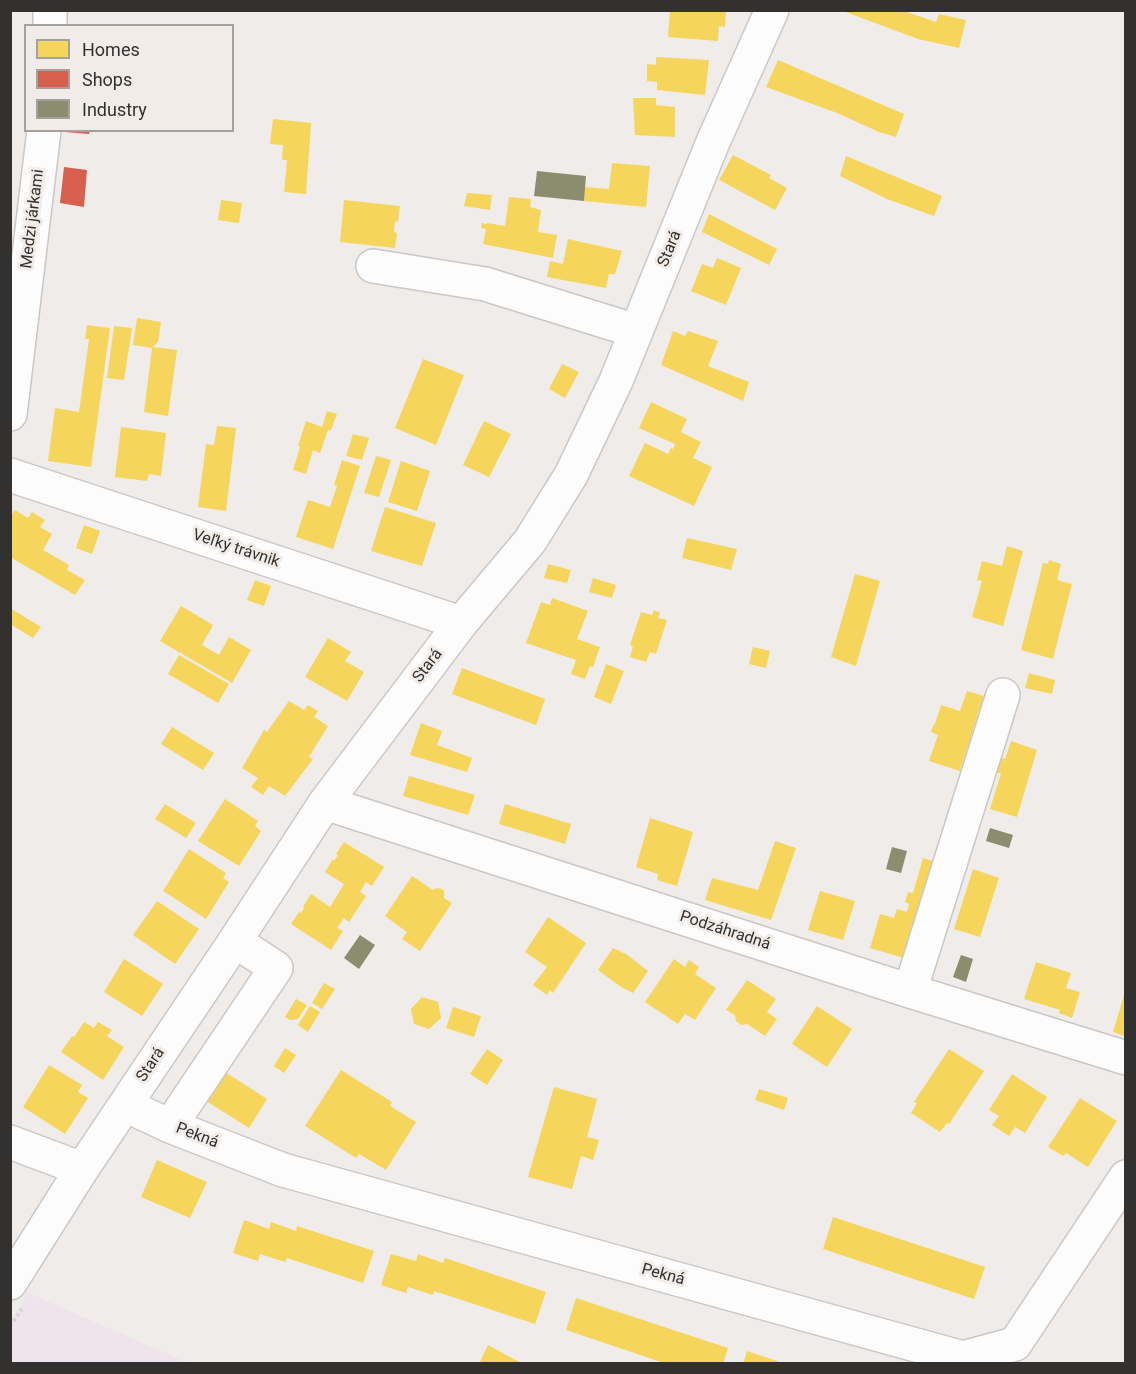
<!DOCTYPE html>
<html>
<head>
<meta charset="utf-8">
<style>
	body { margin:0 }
	#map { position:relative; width:1136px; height:1374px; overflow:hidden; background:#efecea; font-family:Roboto,sans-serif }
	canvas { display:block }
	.frame { position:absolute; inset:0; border:12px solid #33312f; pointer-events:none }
	.legend { position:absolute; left:24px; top:24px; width:210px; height:108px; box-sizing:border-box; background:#f1ece8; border:2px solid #a5a19e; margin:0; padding:8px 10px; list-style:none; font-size:18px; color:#33312f }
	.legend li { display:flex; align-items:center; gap:12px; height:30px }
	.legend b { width:30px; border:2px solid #a5a19e }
</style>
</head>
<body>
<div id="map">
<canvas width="1136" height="1374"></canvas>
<div class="frame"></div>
<ul class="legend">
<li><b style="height:16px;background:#f6d55c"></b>Homes</li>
<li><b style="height:16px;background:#d6604d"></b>Shops</li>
<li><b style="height:16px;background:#8c8c6e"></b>Industry</li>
</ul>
</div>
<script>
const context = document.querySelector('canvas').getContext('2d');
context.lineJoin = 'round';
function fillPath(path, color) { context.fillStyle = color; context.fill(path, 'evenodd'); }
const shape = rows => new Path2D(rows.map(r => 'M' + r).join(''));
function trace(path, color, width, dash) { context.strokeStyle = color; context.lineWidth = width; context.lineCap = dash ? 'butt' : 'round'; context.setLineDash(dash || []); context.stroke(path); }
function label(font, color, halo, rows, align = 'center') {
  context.font = font + ' Roboto,sans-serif'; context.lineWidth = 6; context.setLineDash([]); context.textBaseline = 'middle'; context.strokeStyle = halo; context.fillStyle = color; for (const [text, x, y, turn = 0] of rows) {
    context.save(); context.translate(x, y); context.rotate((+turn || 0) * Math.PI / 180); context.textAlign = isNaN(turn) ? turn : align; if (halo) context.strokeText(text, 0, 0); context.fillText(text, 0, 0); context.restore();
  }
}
fillPath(shape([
	[28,1293,188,1363,11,1363,11,1321]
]), '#efe3ec');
fillPath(shape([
	[670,10,726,10,725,27,719,26,718,41,668,37],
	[901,10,936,22,939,14,966,20,959,48,918,39,843,11],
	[656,57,709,60,705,95,657,90,657,82,647,81,647,64,656,65],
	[778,60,904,114,896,137,879,132,837,113,766,87],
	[633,98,656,98,656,105,675,107,675,137,635,135],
	[273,119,311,123,306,194,284,192,287,160,282,160,283,145,270,144],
	[733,155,771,175,769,178,787,188,775,210,719,180],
	[846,156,942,196,934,216,887,199,840,176],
	[612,163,650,166,646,207,584,201,585,187,609,189],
	[467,193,492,195,490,210,464,206],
	[509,197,531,199,530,207,541,210,538,232,557,235,553,258,483,244,486,229,481,228,482,223,487,224,487,223,505,226],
	[221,200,242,203,239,223,218,220],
	[344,200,400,206,398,222,395,221,394,232,397,233,395,248,340,242],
	[709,214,777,249,769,265,702,232],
	[568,239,622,251,615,274,609,274,606,288,547,277,550,261,563,264],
	[717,258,741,268,726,305,691,291,702,264,713,268],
	[137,318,161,322,158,342,153,347,177,350,168,416,144,412,152,348,133,345],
	[87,325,110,328,91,467,48,461,55,408,79,412,89,339,85,339],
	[114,326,132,328,124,380,107,378],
	[673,331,685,336,688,331,718,341,708,366,749,382,743,401,661,365],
	[423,359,464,375,436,445,395,428],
	[562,364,579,372,565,398,549,389],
	[651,402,687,419,681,432,701,442,693,458,712,467,694,506,629,476,645,443,668,454,671,448,673,449,675,444,639,428],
	[327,411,337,414,331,430,328,430,320,453,313,450,306,474,293,470,300,447,298,446,306,421,322,427],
	[484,421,511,434,489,477,463,465],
	[217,426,236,428,226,511,198,507,206,444,214,445],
	[121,427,166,433,161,476,149,474,147,481,115,477],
	[353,434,369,438,362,460,346,456],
	[376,456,391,460,379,497,364,493],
	[342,460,360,466,333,549,296,537,308,500,330,507,337,486,334,485],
	[401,461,430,471,417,511,388,502],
	[385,507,436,523,422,566,371,551],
	[15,510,28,518,32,512,45,520,40,527,52,534,43,550,69,565,67,570,85,580,75,595,10,557,10,517],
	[84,525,100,531,92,554,76,548],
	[687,538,737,549,731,570,682,558],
	[1007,546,1023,551,1003,626,972,617,982,581,977,580,982,561,1002,566],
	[1049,560,1061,564,1057,580,1072,584,1053,659,1021,650,1043,563,1048,564],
	[548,564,571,570,567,583,544,578],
	[855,574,880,581,856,666,831,657],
	[593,578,616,585,612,598,589,592],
	[255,580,271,586,264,606,247,600],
	[552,598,588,611,577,639,600,647,593,667,590,666,585,679,571,674,576,660,526,643,541,602,550,605],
	[181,606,213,625,202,645,219,655,229,637,251,650,232,683,160,641],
	[10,608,41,627,33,638,10,624],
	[654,610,660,613,658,618,667,620,656,654,650,652,646,662,630,657,633,647,630,645,641,612,652,615],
	[328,638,351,652,345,661,364,672,347,701,305,677],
	[753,647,770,651,766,668,749,664],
	[179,655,229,684,218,703,168,674],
	[606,664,624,671,611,704,594,697],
	[462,668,545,699,536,725,452,694],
	[1029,673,1055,680,1052,694,1025,688],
	[967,691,984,696,960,771,929,761,938,735,931,732,934,724,935,724,941,705,960,711],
	[289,701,304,710,308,705,318,711,314,717,328,726,309,757,313,759,285,796,269,786,263,795,251,787,258,778,242,768,264,730,267,732],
	[421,723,442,731,437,745,472,758,467,772,410,755],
	[172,727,214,753,203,770,161,744],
	[1011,741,1037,750,1017,817,990,809,1001,773,997,773,1001,758,1005,759],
	[409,776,475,795,468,815,403,796],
	[225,799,258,821,255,826,261,831,239,866,198,841],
	[165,804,196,823,186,838,155,819],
	[505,804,571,824,565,844,499,824],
	[650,818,693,832,677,886,657,880,658,874,636,867],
	[775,841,796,848,771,920,705,900,712,878,758,890],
	[344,842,384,867,372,886,366,882,360,892,366,896,349,922,344,918,337,928,343,931,331,950,291,924,299,912,301,913,304,908,303,907,311,894,330,907,344,884,325,872,333,859,334,861,338,855,336,854],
	[189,849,226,873,223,878,229,882,206,919,163,891],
	[923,858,936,862,907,959,870,948,880,914,894,918,897,909,907,912,909,904,905,902,908,892,913,893],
	[973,869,999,878,980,937,954,929],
	[412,876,433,890,437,888,442,889,444,891,444,898,452,903,420,951,402,939,407,932,385,916],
	[820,891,855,901,843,940,808,930],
	[157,901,199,929,175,964,133,935],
	[548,917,586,943,553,993,550,990,547,995,533,985,547,967,525,952],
	[613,948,626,954,648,971,633,993,621,987,598,970],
	[124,959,163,984,142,1016,104,992],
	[674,959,685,967,689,960,699,967,695,974,716,988,695,1020,685,1014,678,1024,645,1002],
	[1036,962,1071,973,1066,988,1080,992,1072,1018,1059,1013,1060,1010,1024,999],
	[747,980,776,999,767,1012,777,1019,765,1036,747,1024,741,1025,736,1021,735,1015,726,1010],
	[324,983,335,989,322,1009,312,1003],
	[1125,992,1125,1036,1113,1032],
	[422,997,438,1002,441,1018,429,1029,414,1024,411,1009],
	[296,999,307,1005,298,1019,290,1020,285,1017],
	[310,1006,320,1012,308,1032,298,1025],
	[817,1006,852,1029,827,1067,792,1044],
	[453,1007,481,1016,474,1037,446,1028],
	[84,1022,94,1028,98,1022,112,1030,107,1036,124,1047,103,1080,61,1052,72,1036,74,1037],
	[285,1048,296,1055,284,1073,274,1066],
	[487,1049,503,1060,487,1085,470,1074],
	[949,1049,984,1071,949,1124,947,1123,940,1132,911,1113,917,1103,914,1102],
	[49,1065,82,1085,78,1092,88,1098,65,1134,23,1107],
	[222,1070,267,1099,249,1128,203,1099],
	[341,1070,392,1102,390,1106,416,1122,386,1170,359,1154,356,1158,305,1126],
	[1012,1074,1047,1097,1025,1133,1015,1127,1009,1136,992,1125,999,1116,989,1110],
	[554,1087,597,1099,587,1137,599,1140,593,1160,581,1156,572,1189,528,1177],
	[759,1089,788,1098,784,1110,755,1100],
	[1080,1098,1117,1121,1088,1167,1066,1153,1063,1156,1048,1147],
	[157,1160,207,1182,190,1218,141,1197],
	[833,1217,985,1267,974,1299,823,1249],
	[244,1220,269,1229,271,1222,296,1231,297,1226,374,1251,363,1283,287,1258,285,1262,260,1254,258,1261,233,1253],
	[391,1254,416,1261,418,1254,443,1263,445,1258,546,1292,535,1324,434,1291,433,1295,408,1287,406,1293,381,1285],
	[576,1298,728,1348,723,1364,667,1364,566,1330],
	[488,1345,523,1364,479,1364],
	[747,1351,783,1363,783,1364,743,1364]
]), '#f6d55c');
fillPath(shape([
	[65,130,90,130,89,134,65,132],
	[64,167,87,170,84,207,60,203]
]), '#d6604d');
fillPath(shape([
	[537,171,586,176,584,201,534,196],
	[990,828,1013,835,1009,848,986,841],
	[892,847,907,851,901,873,886,869],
	[360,935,375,945,359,969,344,958],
	[961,955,973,959,966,982,953,977]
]), '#8c8c6e');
const minor = shape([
	[50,26,50,10],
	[373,266,485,284,636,331],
	[10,414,44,130],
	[10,475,461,623],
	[325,803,910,991,1126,1058],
	[910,991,1003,695],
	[125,1105,170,1126,283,1170,963,1358,1015,1344,1126,1177],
	[170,1126,276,968,235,941],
	[10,1142,82,1169],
	[10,1283,82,1169,235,941,325,803,461,623,530,541,571,475,616,381,713,142,772,10]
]);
trace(minor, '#cac8c6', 36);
trace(shape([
	[10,1326,22,1309]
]), '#d6d5d5', 4, [3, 3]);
trace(minor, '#fdfcfc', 33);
label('16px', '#33312f', '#f1ece8', [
	["Medzi járkami",33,219,-83],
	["Stará",670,249,-68],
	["Veľký trávnik",236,549,18],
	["Stará",428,666,-53],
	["Podzáhradná",725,931,18],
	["Stará",151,1065,-56],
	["Pekná",197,1136,21],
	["Pekná",663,1275,15]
]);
</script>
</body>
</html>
